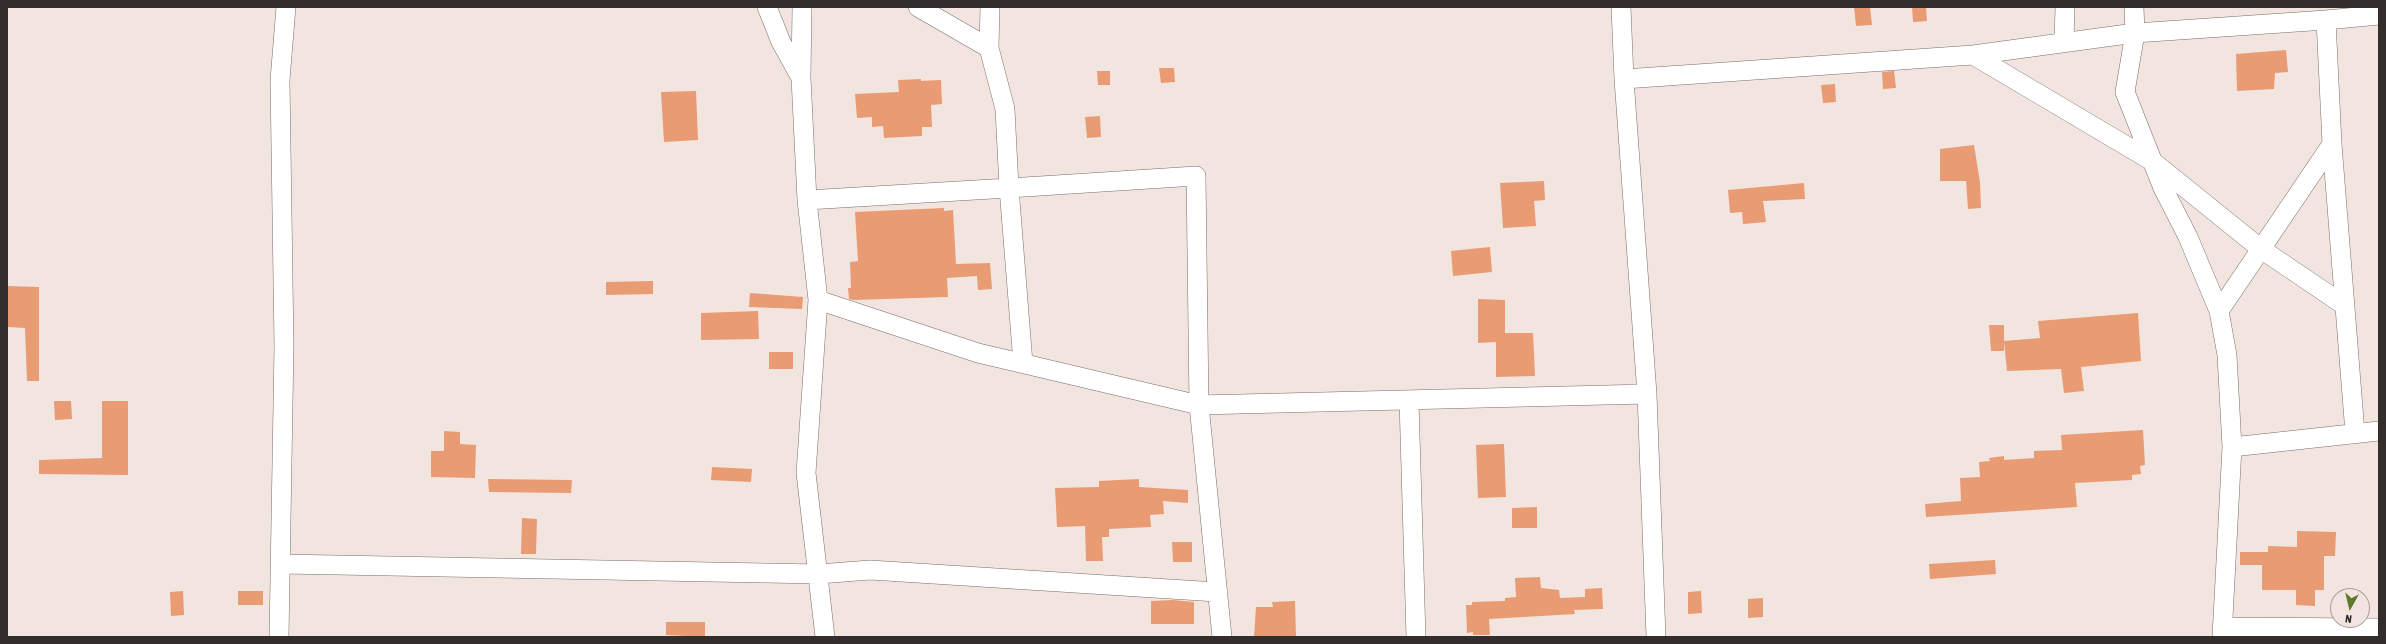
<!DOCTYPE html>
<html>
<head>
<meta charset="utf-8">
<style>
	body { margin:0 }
	#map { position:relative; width:2386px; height:644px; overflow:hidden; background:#f2e5df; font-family:"Asap Condensed",sans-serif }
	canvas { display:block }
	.frame { position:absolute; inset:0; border:8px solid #332e2b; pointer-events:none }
	.north { position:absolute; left:2330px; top:588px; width:40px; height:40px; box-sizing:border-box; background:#f2e5df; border:1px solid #a69c97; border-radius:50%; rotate:188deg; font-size:11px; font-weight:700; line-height:16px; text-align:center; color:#332e2b }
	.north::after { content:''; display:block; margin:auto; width:14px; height:18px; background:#60782a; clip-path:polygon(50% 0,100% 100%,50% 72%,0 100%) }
</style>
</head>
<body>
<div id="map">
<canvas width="2386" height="644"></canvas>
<div class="frame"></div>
<div class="north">N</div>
</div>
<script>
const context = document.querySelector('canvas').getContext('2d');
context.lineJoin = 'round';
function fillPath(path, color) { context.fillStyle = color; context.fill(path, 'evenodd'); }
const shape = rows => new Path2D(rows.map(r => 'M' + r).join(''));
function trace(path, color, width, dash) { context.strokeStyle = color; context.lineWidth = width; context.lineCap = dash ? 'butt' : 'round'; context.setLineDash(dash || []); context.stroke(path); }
fillPath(shape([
	[1854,7,1870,7,1872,25,1856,26],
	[1912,7,1926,7,1927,21,1913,22],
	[2286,50,2288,72,2275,73,2274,89,2237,91,2236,54],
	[1159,68,1174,68,1175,82,1161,83],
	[1097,71,1110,71,1110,85,1098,85],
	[1894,71,1896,88,1883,89,1882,72],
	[921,79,921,81,941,80,942,104,931,105,932,127,922,127,922,136,884,138,883,126,872,127,872,117,857,118,855,94,899,92,898,80],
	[1835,84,1836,102,1823,103,1821,85],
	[696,91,698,140,664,142,661,92],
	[1100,116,1101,137,1087,138,1085,117],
	[1974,145,1980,182,1981,208,1968,209,1966,181,1940,181,1940,149],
	[1544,181,1545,200,1534,201,1536,226,1503,228,1500,183],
	[1804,183,1805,199,1763,201,1766,222,1743,224,1742,212,1730,213,1728,190],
	[944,208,944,211,953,210,956,264,990,263,992,289,978,290,977,276,947,278,948,297,854,300,849,299,848,288,851,288,850,262,858,261,855,212],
	[1490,247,1492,272,1453,276,1451,251],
	[653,281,653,294,606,295,606,282],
	[8,286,39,287,39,381,27,381,25,328,8,327],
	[750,293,803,297,802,309,749,307],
	[1478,299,1505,300,1505,333,1533,333,1535,376,1496,377,1496,342,1478,343],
	[758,311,759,339,701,340,701,313],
	[2138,313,2141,361,2081,367,2084,391,2064,393,2061,369,2007,371,2004,341,2040,338,2038,321],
	[1989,325,2004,325,2004,351,1991,351],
	[769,352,793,352,793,369,769,369],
	[54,401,71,401,72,419,55,420],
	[102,401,128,401,128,475,39,474,39,460,102,458],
	[2143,430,2145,465,2140,466,2141,474,2132,475,2132,480,2075,483,2077,507,1926,517,1925,504,1961,501,1960,478,1980,477,1979,462,1990,461,1989,458,2004,456,2004,460,2034,458,2034,451,2062,450,2061,435],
	[444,431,460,432,460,444,476,445,475,478,431,477,431,451,444,451],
	[1504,444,1506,497,1478,498,1476,445],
	[712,467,752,469,751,482,711,480],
	[488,479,572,480,571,493,489,492],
	[1139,479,1139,487,1188,490,1188,503,1163,501,1164,514,1150,515,1151,527,1109,529,1109,537,1102,537,1103,561,1086,561,1085,526,1057,527,1055,488,1099,487,1099,481],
	[1537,507,1537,528,1512,528,1512,508],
	[522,518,537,519,536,554,521,554],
	[2297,531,2336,532,2335,556,2324,556,2324,590,2315,590,2315,606,2296,605,2296,590,2262,590,2262,565,2240,565,2240,552,2268,552,2268,546,2297,547],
	[1172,542,1192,542,1192,562,1173,562],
	[1995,560,1996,574,1930,579,1929,564],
	[1540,577,1541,588,1559,590,1560,598,1585,597,1585,589,1602,588,1603,609,1574,610,1575,614,1489,619,1490,635,1473,635,1473,632,1467,633,1466,605,1472,605,1472,602,1505,601,1505,598,1516,597,1515,578],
	[183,591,184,615,171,616,170,592],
	[238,591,263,591,263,605,238,605],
	[1701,591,1702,613,1688,614,1688,592],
	[1763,598,1763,617,1748,618,1748,599],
	[1173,600,1194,602,1194,624,1151,624,1151,601],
	[1295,601,1296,637,1254,637,1256,607,1273,607,1272,602],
	[666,622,705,622,705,637,666,635]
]), '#e99b73');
const minor = shape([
	[767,7,781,42,801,78,807,200,818,300,806,473,825,637],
	[918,7,989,48,1005,109,1009,188,1196,176,1199,405,1222,637],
	[1621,7,1624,79,1647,394,1656,637],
	[2134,7,2135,33,2125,92,2163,188,2188,237,2219,311,2227,355,2232,447,2222,637],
	[2326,20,2332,144,2355,433],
	[2064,41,2065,7],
	[989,48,990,7],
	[1973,55,2152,161,2261,249,2344,305],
	[801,77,802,7],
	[1624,79,1973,55,2135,33,2326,20,2379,15],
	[807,200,1009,188,1023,363],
	[818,300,978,353,1199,405,1647,394],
	[2219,311,2332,144],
	[1409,401,1416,637],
	[2232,447,2379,431],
	[282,564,819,574,870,570,1217,592],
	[2222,627,2379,628],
	[279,637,284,346,280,80,286,7]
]);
trace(minor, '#796d68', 20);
trace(minor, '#fff', 19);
</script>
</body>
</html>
